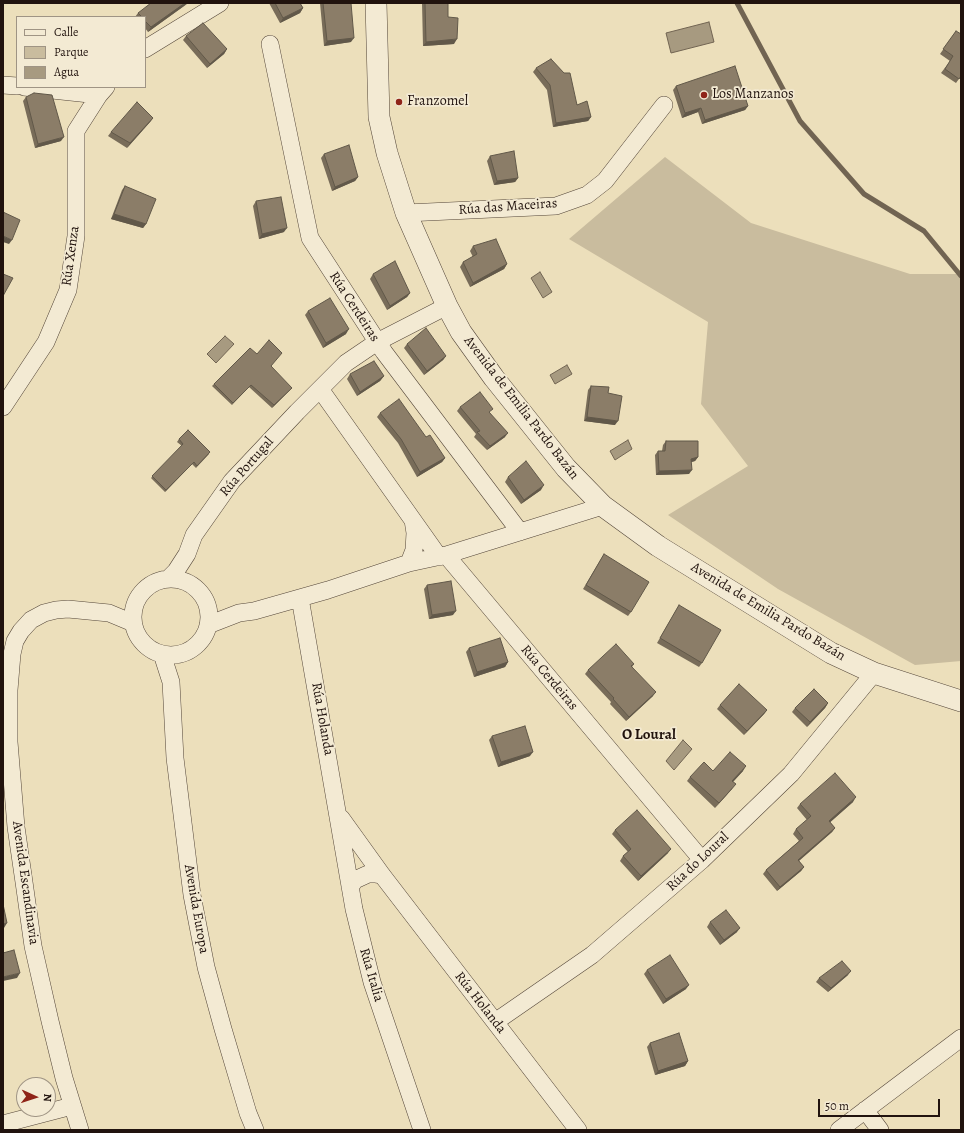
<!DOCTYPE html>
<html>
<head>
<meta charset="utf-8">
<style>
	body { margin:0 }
	#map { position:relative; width:964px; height:1133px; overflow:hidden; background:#ecdfbb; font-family:Alegreya,serif }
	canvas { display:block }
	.frame { position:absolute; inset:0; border:4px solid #21130e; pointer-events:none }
	.legend { position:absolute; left:16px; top:16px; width:130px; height:72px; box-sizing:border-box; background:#f3ead3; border:1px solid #9f9484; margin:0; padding:5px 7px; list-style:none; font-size:12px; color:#21130e }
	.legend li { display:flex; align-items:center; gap:8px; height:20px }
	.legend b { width:20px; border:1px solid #9f9484 }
	.north { position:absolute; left:16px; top:1077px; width:40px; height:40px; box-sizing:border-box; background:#f3ead3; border:1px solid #9f9484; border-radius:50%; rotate:93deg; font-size:11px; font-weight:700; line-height:16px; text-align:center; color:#21130e }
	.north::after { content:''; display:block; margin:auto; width:14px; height:18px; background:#8f2418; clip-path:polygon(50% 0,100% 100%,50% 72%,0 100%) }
	.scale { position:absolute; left:818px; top:1099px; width:122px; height:18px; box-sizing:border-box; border:2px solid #21130e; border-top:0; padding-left:5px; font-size:12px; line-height:14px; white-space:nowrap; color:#21130e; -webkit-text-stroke:3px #f3ead3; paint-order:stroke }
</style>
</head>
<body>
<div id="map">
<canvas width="964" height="1133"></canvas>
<div class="frame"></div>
<ul class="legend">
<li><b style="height:5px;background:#f3ead3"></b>Calle</li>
<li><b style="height:11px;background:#c9bc9e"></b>Parque</li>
<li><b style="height:11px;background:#a79a80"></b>Agua</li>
</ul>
<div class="north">N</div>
<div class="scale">50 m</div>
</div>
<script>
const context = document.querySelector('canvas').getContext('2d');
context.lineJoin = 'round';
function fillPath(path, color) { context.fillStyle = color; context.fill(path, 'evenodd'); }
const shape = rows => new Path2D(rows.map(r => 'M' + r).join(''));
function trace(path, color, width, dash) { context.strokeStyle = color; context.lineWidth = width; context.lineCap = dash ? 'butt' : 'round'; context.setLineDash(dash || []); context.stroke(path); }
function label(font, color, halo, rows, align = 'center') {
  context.font = font + ' Alegreya,serif'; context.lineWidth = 3.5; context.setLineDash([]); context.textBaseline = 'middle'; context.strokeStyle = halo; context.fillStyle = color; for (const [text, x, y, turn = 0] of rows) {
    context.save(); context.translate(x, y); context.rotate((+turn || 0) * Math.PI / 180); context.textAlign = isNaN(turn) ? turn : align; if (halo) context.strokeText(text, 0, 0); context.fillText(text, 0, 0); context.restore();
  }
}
fillPath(shape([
	[665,157,751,223,910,274,961,274,961,661,915,665,778,589,668,515,748,466,701,404,708,322,569,239]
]), '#c9bc9e');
const water = shape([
	[709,22,714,42,671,53,666,33,709,22],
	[540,272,552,292,543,298,531,278,540,272],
	[225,336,234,344,216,363,207,354,225,336],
	[567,365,572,374,555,384,550,375,567,365],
	[628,440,632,449,615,460,610,451,628,440],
	[683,740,692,749,674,770,666,761,683,740]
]);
fillPath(water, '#a79a80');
trace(water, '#716452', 1);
trace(shape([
	[737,3,800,121,864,194,924,231,961,276]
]), '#716452', 5);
const minor = shape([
	[270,44,310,238,384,352,520,532],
	[145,49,220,3],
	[3,85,17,86],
	[24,87,99,95],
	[406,213,556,206,587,195,605,181,664,105],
	[320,389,439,557],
	[3,407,46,342,68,290,76,236,76,131,99,95,106,87],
	[603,506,446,555,702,860],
	[409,563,414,550,415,533,413,520],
	'133 617a38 38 0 1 1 76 0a38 38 0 1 1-76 0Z',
	[168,579,176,571,187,554,194,535,232,481,297,412,346,363,377,342,447,306],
	[300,598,354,909,372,982,422,1130],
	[208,625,239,613,254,611,328,590,409,563,446,555],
	[162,654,171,682,175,758,192,895,206,967,223,1029,248,1113,255,1130],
	[341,818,382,875,578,1130],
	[350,887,355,880,368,874,376,874,382,875],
	[495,1022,592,955,702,860,791,774,874,673],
	[865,1110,880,1130],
	[3,1124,72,1106],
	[80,1130,64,1078,50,1021,33,946,24,882,16,827,9,742,9,690,12,654,15,641,21,631,31,620,44,613,56,610,68,609,109,613,133,623],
	[839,1130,961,1038]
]);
const tertiary = shape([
	[376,3,379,117,387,153,406,213,447,306,461,332,494,378,566,468,603,506,658,546,831,653,874,673,961,701]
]);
trace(minor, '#544639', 18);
trace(tertiary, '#544639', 22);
trace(minor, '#f3ead3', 17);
trace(tertiary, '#f3ead3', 21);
fillPath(shape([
	[269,3,300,3,303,8,300,13,280,23],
	[320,3,351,3,351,42,324,46],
	[422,3,448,3,448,17,454,44,423,46],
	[187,4,148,32,145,28,145,17,135,17,138,13],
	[956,31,961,76,956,83,941,73,950,61,940,54],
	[186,36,227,49,224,54,207,68,183,40],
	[536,68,591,117,588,121,553,127,547,90,533,72],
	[676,86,748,106,745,110,702,124,698,112,682,118,673,90],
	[26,97,61,141,35,148,23,101],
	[153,118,150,122,127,148,108,136,111,132],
	[324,154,358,177,355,181,332,191,321,158],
	[490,156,518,178,515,182,494,185,487,161],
	[125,186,146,224,143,228,111,219,122,190],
	[256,201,284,232,259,239,253,206],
	[473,246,507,264,504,269,470,287,460,267,463,262,473,257,470,251],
	[373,274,410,293,407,297,387,310,370,279],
	[308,311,346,334,323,348,305,315],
	[407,344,446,356,443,360,424,375,404,348],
	[271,367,290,390,272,408,249,387,232,405,212,386,214,384],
	[350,374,384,376,380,381,357,396,347,379],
	[591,386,608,393,615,425,584,421,588,390],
	[460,407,490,413,505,437,487,450,474,437,476,434,457,411],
	[380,413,426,437,445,458,442,462,417,477,398,443,377,417],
	[179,439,209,454,196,468,192,464,165,492,151,478,182,446,177,442],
	[666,441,698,457,695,461,691,462,689,474,656,475,655,455,658,451,662,451,663,445],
	[508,477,541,490,521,504,505,482],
	[604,554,631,612,628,616,583,589],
	[427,585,453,615,429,619,424,589],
	[679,605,702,663,699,667,657,643],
	[469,648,508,662,505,667,474,677,466,652],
	[634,664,632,667,653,696,626,721,610,704,611,702,585,674,588,670],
	[828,703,825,708,807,727,792,712,795,708],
	[720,705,767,710,764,714,744,735,717,709],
	[492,736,530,756,498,767,489,740],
	[713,771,743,771,733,782,732,789,715,808,687,781,690,777],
	[853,802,830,822,835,828,832,832,799,861,804,867,801,871,777,891,763,874,766,870,799,841,793,834,796,829,807,820,797,808,800,804],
	[615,830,668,853,638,881,620,861,623,856,628,852,612,834],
	[710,922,737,932,720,945,707,927],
	[647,970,686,989,663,1004,644,974],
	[848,975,828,992,816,982,819,978],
	[650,1043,688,1061,685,1066,655,1075,647,1047]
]), '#786c59');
fillPath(shape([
	[185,3,188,3,148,32,151,27],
	[303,8,300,13,280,23,283,18],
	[354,38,351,42,324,46,327,41],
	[457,39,454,44,423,46,426,42],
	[227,49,224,54,207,68,210,64],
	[748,106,745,110,702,124,705,120],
	[701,108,698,112,682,118,685,113],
	[591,117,588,121,553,127,556,123],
	[153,118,150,122,127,148,130,143],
	[64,137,61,141,35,148,38,144],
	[358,177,355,181,332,191,335,187],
	[518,178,515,182,494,185,497,181],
	[114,214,146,224,143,228,111,219],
	[287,228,284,232,259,239,262,234],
	[3,236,12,240,9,244,3,242],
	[507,264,504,269,470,287,473,283],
	[410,293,407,297,387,310,390,306],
	[349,329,346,334,323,348,326,343],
	[446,356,443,360,424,375,427,371],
	[384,376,380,381,357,396,360,392],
	[292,388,272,408,274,405],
	[587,417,618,421,615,425,584,421],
	[508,433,505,437,487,450,490,446],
	[698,457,695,461,688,463,691,459],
	[445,458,442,462,417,477,420,472],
	[194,462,192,464,165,492,166,490],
	[692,470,689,474,656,475,659,471],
	[544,485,541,490,521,504,524,500],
	[456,611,453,615,429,619,432,615],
	[508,662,505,667,474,677,477,672],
	[656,692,653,696,626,721,629,717],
	[828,703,825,708,807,727,810,722],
	[767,710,764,714,744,735,747,731],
	[533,752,530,756,498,767,501,762],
	[746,766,743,771,729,786,732,781],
	[736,784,732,789,715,808,719,803],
	[856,797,853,802,826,826,829,821],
	[835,828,832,832,795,864,798,860],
	[671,849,668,853,638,881,641,876],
	[804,867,801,871,777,891,780,887],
	[7,923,4,928,3,928,3,924],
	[740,928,737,932,720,945,724,940],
	[851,971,848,975,828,992,831,988],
	[20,973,17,978,3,981,3,977],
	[689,985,686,989,663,1004,666,999],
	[688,1061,685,1066,655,1075,658,1071]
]), '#615849');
const building = shape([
	[151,3,185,3,151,27,145,21,145,17,142,17,138,13,151,3],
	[275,3,300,3,303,8,283,18,275,3],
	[323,3,351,3,354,38,327,41,323,3],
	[425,3,448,3,448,17,458,18,457,39,426,42,425,3],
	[203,23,227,49,210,64,186,36,203,23],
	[956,31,961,34,961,76,959,79,945,69,953,56,943,49,956,31],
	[551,59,564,73,570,73,577,105,587,101,591,117,556,123,550,85,536,68,551,59],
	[735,66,748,106,705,120,701,108,685,113,676,86,735,66],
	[34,93,52,95,64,137,38,144,26,97,34,93],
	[137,102,153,118,130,143,111,132,137,102],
	[349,145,358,177,335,187,324,154,349,145],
	[514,151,518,178,497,181,490,156,514,151],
	[125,186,156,199,146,224,114,214,125,186],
	[281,197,287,228,262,234,256,201,281,197],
	[3,212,20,220,12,240,3,236,3,212],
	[496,239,507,264,473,283,463,262,477,254,473,246,496,239],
	[395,261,410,293,390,306,373,274,395,261],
	[3,274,13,278,3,296,3,274],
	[330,298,349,329,326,343,308,311,330,298],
	[426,328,446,356,427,371,407,344,426,328],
	[269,340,282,353,271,366,292,388,274,405,251,385,233,403,214,384,250,348,257,354,269,340],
	[374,361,384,376,360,392,350,374,374,361],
	[591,386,609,387,608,393,622,396,618,421,587,417,591,386],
	[480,392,493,409,489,412,508,433,490,446,477,432,480,431,460,407,480,392],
	[399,399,426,437,430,435,445,458,420,472,401,439,380,413,399,399],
	[188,430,210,452,197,466,194,462,166,490,152,476,183,444,179,439,188,430],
	[666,441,698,441,698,457,691,459,692,470,659,471,658,451,665,451,666,441],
	[526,461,544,485,524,500,508,477,526,461],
	[604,554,649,582,631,612,586,585,604,554],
	[451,581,456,611,432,615,427,585,451,581],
	[679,605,721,630,702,663,660,638,679,605],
	[500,638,508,662,477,672,469,648,500,638],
	[616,644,634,664,631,666,656,692,629,717,613,699,614,698,588,670,616,644],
	[739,684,767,710,747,731,720,705,739,684],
	[814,689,828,703,810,722,795,708,814,689],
	[525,726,533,752,501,762,492,736,525,726],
	[730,752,746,766,732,781,736,784,719,803,690,777,704,762,713,771,730,752],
	[835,773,856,797,829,821,835,828,798,860,804,867,780,887,766,870,803,838,796,829,811,816,800,804,835,773],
	[637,810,671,849,641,876,623,856,631,849,615,830,637,810],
	[3,904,7,923,3,924,3,904],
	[726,910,740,928,724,940,710,922,726,910],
	[14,950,20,973,3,977,3,953,14,950],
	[670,955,689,985,666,999,647,970,670,955],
	[842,961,851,971,831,988,819,978,842,961],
	[679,1033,688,1061,658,1071,650,1043,679,1033]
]);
fillPath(building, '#8b7d68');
trace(building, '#615849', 1);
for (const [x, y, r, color] of [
	[704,95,4,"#8f2418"],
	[399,102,4,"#8f2418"]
]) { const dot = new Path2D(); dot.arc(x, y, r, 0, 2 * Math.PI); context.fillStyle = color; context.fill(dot); trace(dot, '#f3ead3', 1.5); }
label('14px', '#21130e', '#f3ead3', [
	["Los Manzanos",712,95],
	["Franzomel",407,102]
], 'left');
label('14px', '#21130e', '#f3ead3', [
	["Rúa das Maceiras",508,207,-4],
	["Rúa Xenza",71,256,-82],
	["Rúa Cerdeiras",354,307,57],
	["Avenida de Emilia Pardo Bazán",521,408,52],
	["Rúa Portugal",247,467,-49],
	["Avenida de Emilia Pardo Bazán",768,612,31],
	["Rúa Cerdeiras",549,678,50],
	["Rúa Holanda",322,719,80],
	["Rúa do Loural",698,862,-43],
	["Avenida Escandinavia",25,883,82],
	["Avenida Europa",196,909,80],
	["Rúa Italia",371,975,74],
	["Rúa Holanda",480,1003,52]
]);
label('bold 15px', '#21130e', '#f3ead3', [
	["O Loural",649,735]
]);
</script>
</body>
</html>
